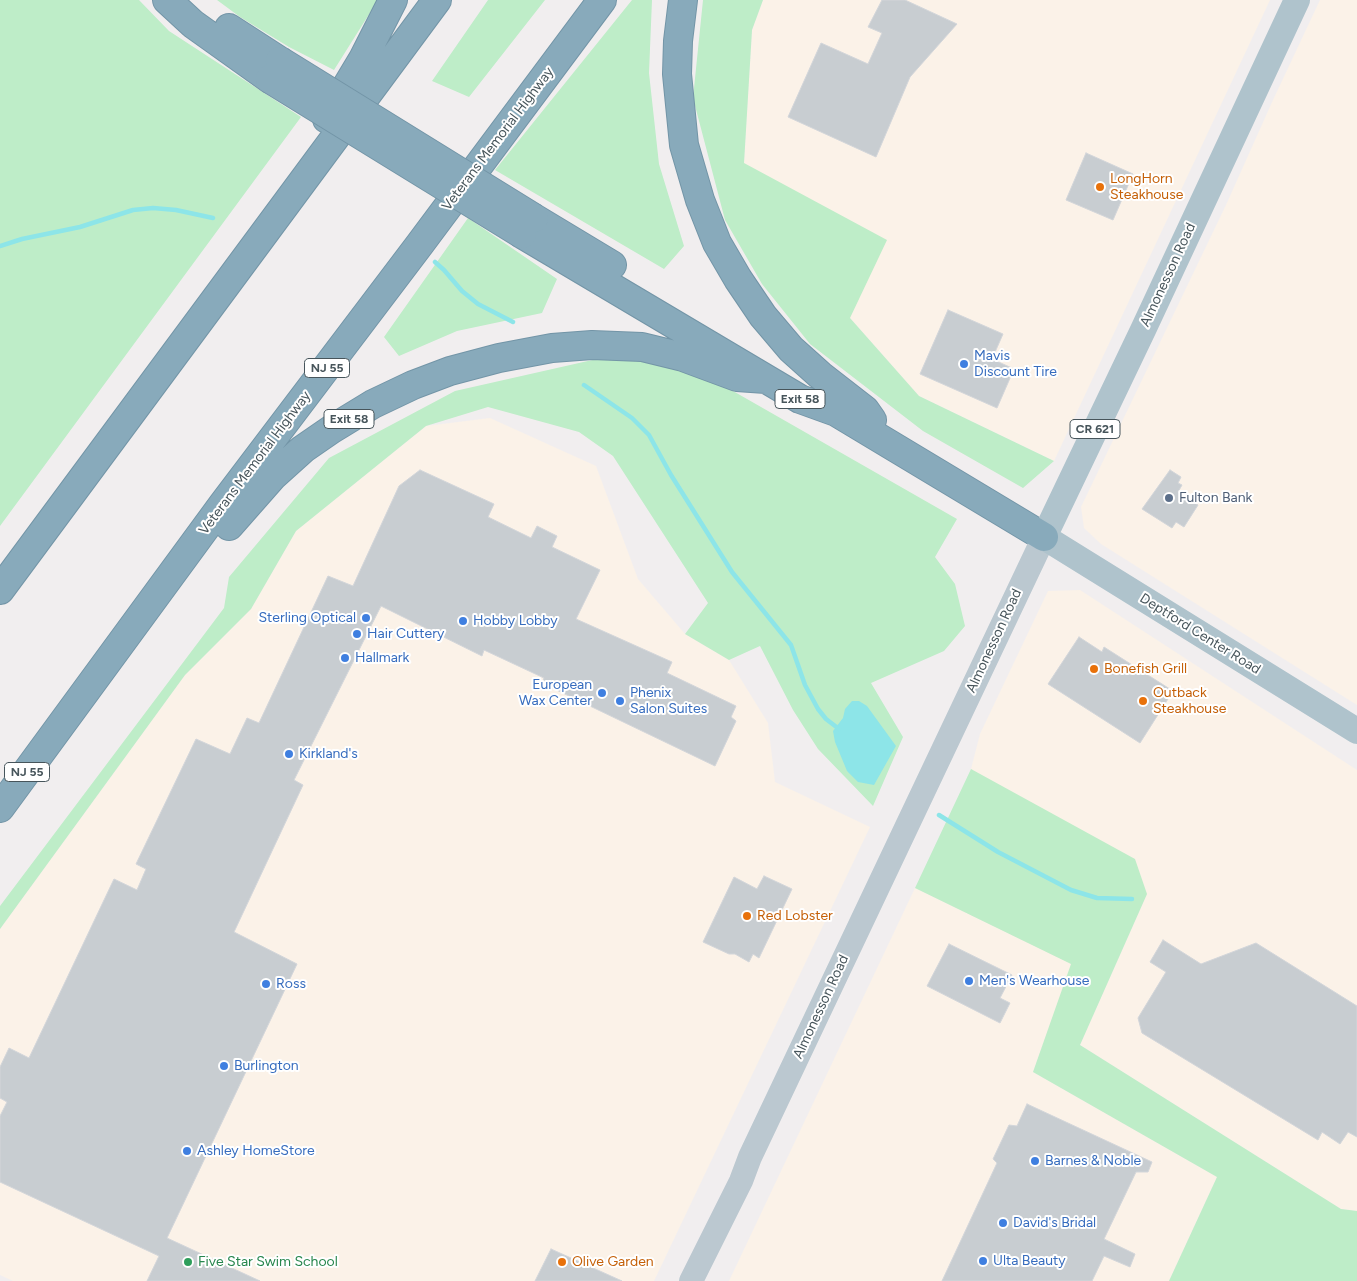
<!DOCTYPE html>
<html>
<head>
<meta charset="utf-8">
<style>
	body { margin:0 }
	canvas { display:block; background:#f1eeef }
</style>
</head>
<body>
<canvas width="1357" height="1281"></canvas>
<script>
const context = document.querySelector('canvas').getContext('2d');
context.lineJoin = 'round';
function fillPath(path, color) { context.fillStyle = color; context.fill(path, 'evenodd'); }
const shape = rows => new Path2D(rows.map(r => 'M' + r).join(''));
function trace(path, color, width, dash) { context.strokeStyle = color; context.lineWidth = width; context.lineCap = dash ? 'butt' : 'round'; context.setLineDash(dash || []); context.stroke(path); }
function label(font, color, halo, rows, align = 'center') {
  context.font = font + ' Figtree,sans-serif'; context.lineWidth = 4; context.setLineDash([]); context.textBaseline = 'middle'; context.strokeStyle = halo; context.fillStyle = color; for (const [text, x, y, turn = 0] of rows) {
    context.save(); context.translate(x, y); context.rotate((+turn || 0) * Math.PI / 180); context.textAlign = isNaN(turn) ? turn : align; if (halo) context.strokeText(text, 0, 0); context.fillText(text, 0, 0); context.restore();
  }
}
fillPath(shape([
	[763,0,1270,0,1054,461,919,396,850,318,744,163,752,30],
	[1320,0,1357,0,1357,705,1101,544,1084,528,1081,507,1226,205,1273,100],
	[490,418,596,466,638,579,685,634,729,660,768,723,775,782,870,827,654,1281,13,1281,0,1275,0,929,185,675,251,609,296,531,426,426],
	[1080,590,1357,770,1357,1211,1341,1209,1080,1045,1147,894,971,769,980,734,1048,591],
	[915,888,1072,964,1033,1072,1217,1177,1169,1281,729,1281]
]), '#fbf2e8');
fillPath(shape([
	[0,0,139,0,169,31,301,117,0,526],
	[217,0,378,0,334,70,289,47,240,17],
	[488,0,545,0,469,97,432,81],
	[632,0,652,0,649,73,659,164,684,246,664,269,495,170],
	[703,0,763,0,752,30,744,163,887,240,850,318,919,396,1054,461,1023,488,923,431,810,344,762,284,725,220,693,98],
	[468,218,557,279,542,313,457,331,399,356,384,337],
	[610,356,698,371,957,519,935,557,955,584,965,626,944,651,871,683,903,737,873,806,818,749,793,710,760,646,729,660,685,634,708,603,613,456,579,432,488,407,426,426,296,531,251,609,185,675,0,929,0,906,224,608,229,577,329,458,455,391],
	[971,769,1135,859,1147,894,1080,1045,1341,1209,1357,1211,1357,1281,1169,1281,1217,1177,1033,1072,1071,964,915,888]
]), '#beedc8');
fillPath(shape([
	[852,701,859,701,867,706,896,746,874,785,858,782,847,771,835,742,833,731,843,718,845,709]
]), '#8de5e8');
trace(shape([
	[0,246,22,239,80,227,133,210,153,208,176,210,213,218],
	[435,262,444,270,462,291,478,304,513,322],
	[584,385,632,418,649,435,671,475,732,572,791,645,805,685,818,709,826,719,839,729],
	[939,815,998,852,1071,890,1097,898,1132,899]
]), '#8de5e8', 4.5);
const building = shape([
	[882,0,905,0,957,24,910,77,876,157,788,117,821,43,868,64,882,33,868,27,882,0],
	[1086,153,1133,174,1113,220,1066,200,1086,153],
	[948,310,1003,334,992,359,1014,369,997,408,920,374,948,310],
	[420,470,494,504,488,517,531,538,537,526,557,536,552,547,600,570,576,619,672,662,667,673,736,706,731,717,736,721,715,766,542,683,544,678,484,650,482,656,381,606,294,780,303,785,234,932,297,964,167,1238,260,1281,147,1281,159,1256,0,1182,0,1116,7,1102,0,1098,0,1067,9,1048,29,1058,114,879,137,890,146,869,136,864,196,739,230,754,247,718,259,723,328,576,353,586,399,486,420,470],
	[1170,470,1181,477,1178,483,1182,485,1178,492,1198,505,1184,527,1176,522,1172,528,1142,509,1170,470],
	[1079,637,1102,652,1104,647,1173,691,1140,743,1048,684,1079,637],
	[764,876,792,889,759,958,753,954,749,962,735,954,729,954,703,942,734,877,757,889,764,876],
	[1163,940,1201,964,1256,943,1357,1006,1357,1137,1348,1132,1340,1144,1322,1132,1318,1140,1142,1033,1138,1018,1166,972,1150,962,1163,940],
	[949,944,1012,975,1000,998,1010,1003,1000,1023,927,986,949,944],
	[1027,1104,1152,1162,1148,1172,1136,1172,1104,1239,1135,1254,1130,1267,1104,1256,1092,1281,942,1281,997,1163,993,1159,1009,1125,1017,1126,1027,1104],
	[551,1249,622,1281,535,1281,551,1249]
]);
fillPath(building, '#c8cdd1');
trace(building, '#d3d6da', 1);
const highway = shape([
	[167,0,193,24,270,79],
	[683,0,678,41,677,74,684,145,700,200,717,243,738,279,763,316,791,349,820,375,865,410,872,420],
	[229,28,280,61],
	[327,119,363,59,393,0],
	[534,218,612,265],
	[522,234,800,399,836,412,1044,537],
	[229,526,273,476,303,449,332,429,373,404,413,385,450,371,499,358,552,348,592,345,642,347,683,357,737,377,766,379],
	[0,590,437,0],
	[0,808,223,504,420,244,602,0]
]);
trace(highway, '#7395a7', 30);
trace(shape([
	[691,1281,741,1181,750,1157,1044,537]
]), '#bbc8d0', 24);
trace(shape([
	[1297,0,1143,330,1044,537,1357,731]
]), '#afc3cc', 26);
trace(highway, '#8ab', 28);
const highwayBridge = shape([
	[280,61,534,218],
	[270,79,522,234]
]);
trace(highwayBridge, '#7395a7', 30, []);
trace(highwayBridge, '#8ab', 28);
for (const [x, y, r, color] of [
	[1100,187,5,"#e8710a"],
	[964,364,5,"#3f7fe0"],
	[1169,498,5,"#5c6f8a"],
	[366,618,5,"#3f7fe0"],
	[463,621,5,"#3f7fe0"],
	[357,634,5,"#3f7fe0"],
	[345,658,5,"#3f7fe0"],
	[1094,669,5,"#e8710a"],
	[602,693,5,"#3f7fe0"],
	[620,701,5,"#3f7fe0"],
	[1143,701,5,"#e8710a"],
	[289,754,5,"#3f7fe0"],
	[747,916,5,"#e8710a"],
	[969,981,5,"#3f7fe0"],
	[266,984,5,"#3f7fe0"],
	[224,1066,5,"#3f7fe0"],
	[187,1151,5,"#3f7fe0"],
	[1035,1161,5,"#3f7fe0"],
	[1003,1223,5,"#3f7fe0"],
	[983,1261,5,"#3f7fe0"],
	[188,1262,5,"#2e9e5b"],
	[562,1262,5,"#e8710a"]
]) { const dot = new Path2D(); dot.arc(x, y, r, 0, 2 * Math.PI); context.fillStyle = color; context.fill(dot); trace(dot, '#fff', 2); }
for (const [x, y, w] of [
	[327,368,45],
	[800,399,50],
	[349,419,50],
	[1095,429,50],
	[27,772,45]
]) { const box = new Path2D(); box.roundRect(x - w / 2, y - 9.5, w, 19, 4); context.fillStyle = '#fff'; context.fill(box); trace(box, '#47555b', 1); }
label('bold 12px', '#47555b', null, [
	["NJ 55",327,368],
	["Exit 58",800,399],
	["Exit 58",349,419],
	["CR 621",1095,429],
	["NJ 55",27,772]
]);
label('14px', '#47555b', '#fff', [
	["Veterans Memorial Highway",498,139,-53],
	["Almonesson Road",1168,275,-65],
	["Veterans Memorial Highway",255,463,-53],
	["Deptford Center Road",1200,634,32],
	["Almonesson Road",994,641,-65],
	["Almonesson Road",821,1007,-65]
]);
label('14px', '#c56008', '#fff', [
	["LongHorn",1110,179],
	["Steakhouse",1110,195],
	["Bonefish Grill",1104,669],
	["Outback",1153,693],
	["Steakhouse",1153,709],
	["Red Lobster",757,916],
	["Olive Garden",572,1262]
], 'left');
label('14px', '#366cbe', '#fff', [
	["Mavis",974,356],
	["Discount Tire",974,372],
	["Sterling Optical",356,618,"right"],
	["Hobby Lobby",473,621],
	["Hair Cuttery",367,634],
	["Hallmark",355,658],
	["European",592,685,"right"],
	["Wax Center",592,701,"right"],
	["Phenix",630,693],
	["Salon Suites",630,709],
	["Kirkland's",299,754],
	["Men's Wearhouse",979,981],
	["Ross",276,984],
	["Burlington",234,1066],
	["Ashley HomeStore",197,1151],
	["Barnes & Noble",1045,1161],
	["David's Bridal",1013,1223],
	["Ulta Beauty",993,1261]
], 'left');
label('14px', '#4e5e75', '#fff', [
	["Fulton Bank",1179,498]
], 'left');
label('14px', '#27864d', '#fff', [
	["Five Star Swim School",198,1262]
], 'left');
</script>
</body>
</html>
